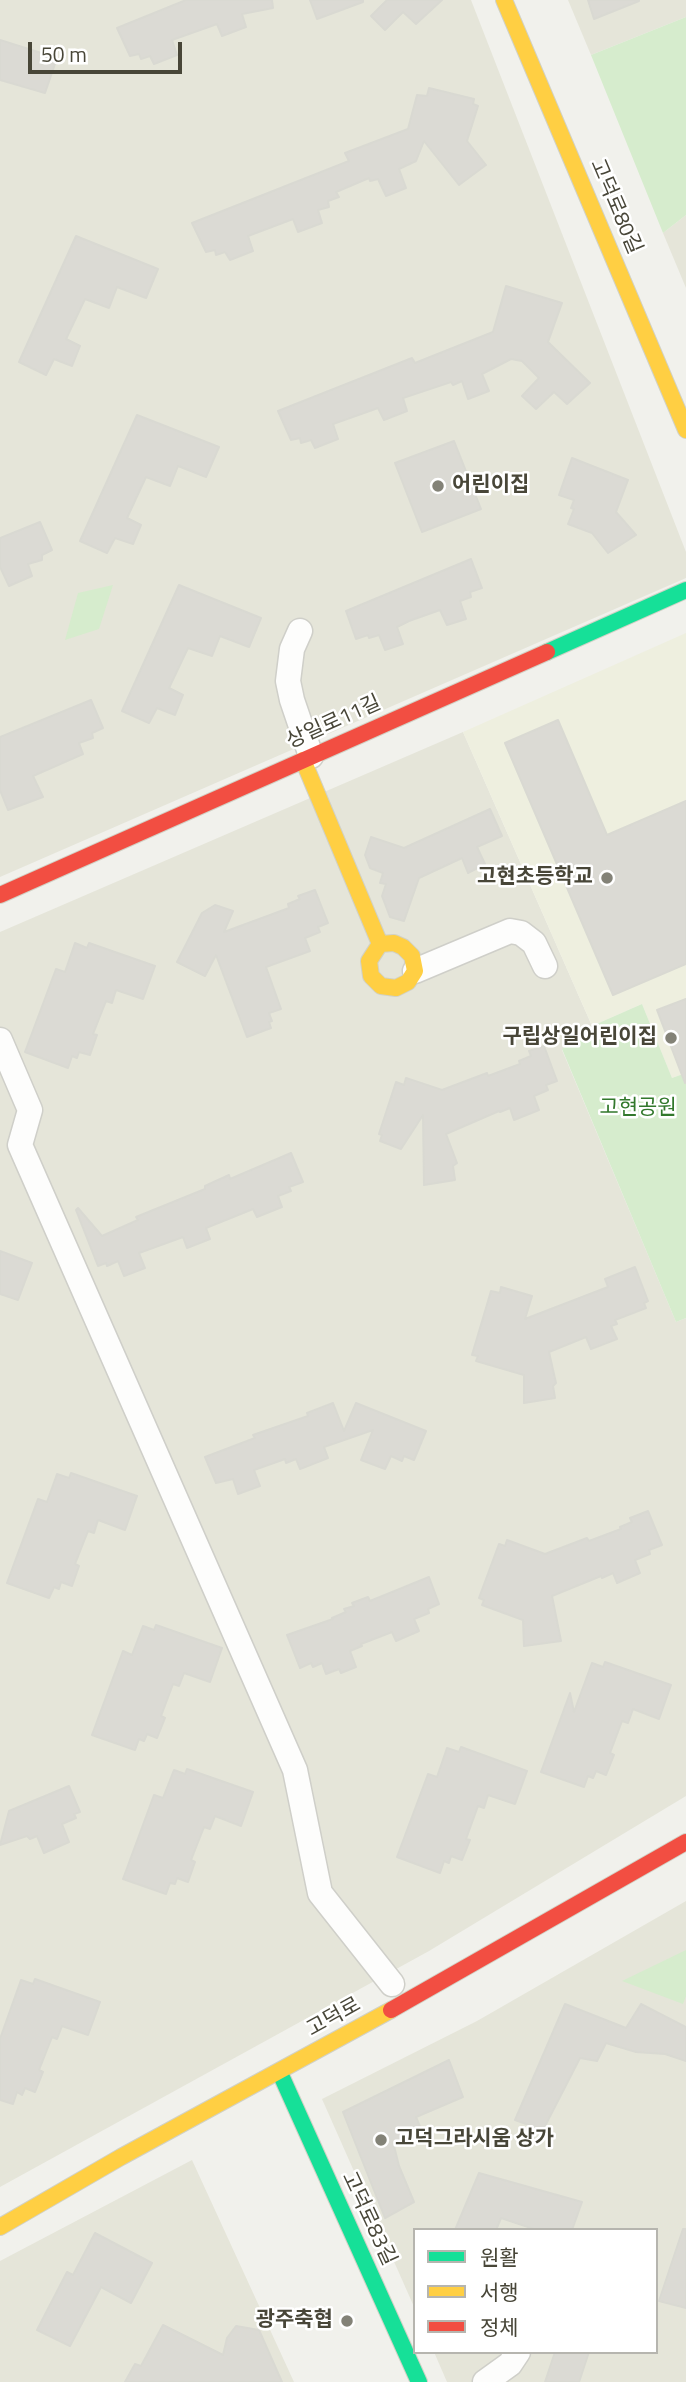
<!DOCTYPE html>
<html>
<head>
<meta charset="utf-8">
<style>
	body { margin:0 }
	#map { position:relative; width:686px; height:2382px; overflow:hidden; background:#f1f1ec; font-family:"Titillium Web","Noto Sans KR",sans-serif }
	canvas { display:block }
	.legend { position:absolute; left:413px; top:2228px; width:245px; height:126px; box-sizing:border-box; background:#fff; border:2px solid #b6b5af; margin:0; padding:9px 12px; list-style:none; font-size:21px; color:#484638 }
	.legend li { display:flex; align-items:center; gap:14px; height:35px }
	.legend b { width:35px; border:2px solid #b6b5af }
	.scale { position:absolute; left:28px; top:42px; width:154px; height:32px; box-sizing:border-box; border:4px solid #484638; border-top:0; padding-left:9px; font-size:21px; line-height:24px; white-space:nowrap; color:#484638; -webkit-text-stroke:5px #fff; paint-order:stroke }
</style>
</head>
<body>
<div id="map">
<canvas width="686" height="2382"></canvas>
<ul class="legend">
<li><b style="height:9px;background:#16e098"></b>원활</li>
<li><b style="height:9px;background:#ffcf43"></b>서행</li>
<li><b style="height:9px;background:#f24e42"></b>정체</li>
</ul>
<div class="scale">50 m</div>
</div>
<script>
const context = document.querySelector('canvas').getContext('2d');
context.lineJoin = 'round';
function fillPath(path, color) { context.fillStyle = color; context.fill(path, 'evenodd'); }
const shape = rows => new Path2D(rows.map(r => 'M' + r).join(''));
function trace(path, color, width, dash) { context.strokeStyle = color; context.lineWidth = width; context.lineCap = dash ? 'butt' : 'round'; context.setLineDash(dash || []); context.stroke(path); }
function label(font, color, halo, rows, align = 'center') {
  context.font = font + ' "Titillium Web","Noto Sans KR",sans-serif'; context.lineWidth = 5; context.setLineDash([]); context.textBaseline = 'middle'; context.strokeStyle = halo; context.fillStyle = color; for (const [text, x, y, turn = 0] of rows) {
    context.save(); context.translate(x, y); context.rotate((+turn || 0) * Math.PI / 180); context.textAlign = isNaN(turn) ? turn : align; if (halo) context.strokeText(text, 0, 0); context.fillText(text, 0, 0); context.restore();
  }
}
fillPath(shape([
	[0,0,471,0,686,552,686,578,0,877],
	[568,0,686,0,686,17,591,55],
	[686,215,686,288,663,233],
	[463,732,592,1026,562,1050,676,1322,686,1318,686,1796,429,1951,0,2187,0,932],
	[686,1901,686,2382,447,2382,434,2352,656,2352,656,2230,415,2230,415,2309,322,2099,477,2021],
	[192,2160,294,2382,0,2382,0,2261]
]), '#e5e5d9');
fillPath(shape([
	[686,633,686,1073,672,1078,642,1004,592,1026,463,732]
]), '#eeefdf');
fillPath(shape([
	[686,17,686,215,663,233,591,55],
	[113,585,99,629,65,640,78,593],
	[642,1004,672,1078,686,1073,686,1318,676,1322,562,1049,592,1026],
	[686,1950,686,1996,683,2004,622,1981]
]), '#d6eccd');
const building = shape([
	[186,0,272,0,273,8,242,14,246,27,222,36,217,24,172,40,177,55,154,64,150,56,141,59,139,54,130,56,117,28,186,0],
	[310,0,363,0,363,2,317,19,310,0],
	[387,0,442,0,416,24,403,12,385,30,371,16,387,0],
	[588,0,639,0,639,1,594,19,588,0],
	[0,40,57,58,45,93,0,80,0,40],
	[429,88,474,99,473,104,478,106,467,141,486,165,459,185,424,141,416,161,399,169,406,188,386,196,378,179,370,181,369,178,336,192,339,197,328,201,329,207,318,210,322,223,298,232,293,219,248,236,253,251,230,260,225,252,216,255,215,250,206,252,192,223,349,161,345,153,408,129,417,95,427,96,429,88],
	[76,236,158,269,146,298,117,287,109,308,85,299,66,339,80,346,72,366,54,359,46,375,19,362,76,236],
	[506,286,562,303,548,342,590,383,567,404,554,392,536,409,522,396,539,378,522,361,511,359,482,374,489,391,468,399,462,381,453,385,451,382,403,398,407,411,384,420,378,408,333,424,338,439,315,448,311,440,301,443,300,438,291,440,278,411,412,358,415,363,493,332,506,286],
	[137,415,219,447,206,477,178,466,170,486,146,477,127,518,141,525,133,544,115,538,107,553,80,541,137,415],
	[454,441,481,509,422,532,395,463,454,441],
	[572,458,628,480,616,512,636,535,608,553,592,533,568,524,574,509,571,508,574,500,559,495,572,458],
	[40,522,52,550,42,555,42,560,28,564,32,576,9,586,0,567,0,538,40,522],
	[471,559,482,588,470,592,471,597,460,601,466,619,447,625,440,610,409,621,397,627,403,644,385,650,379,635,369,638,368,635,356,639,346,611,471,559],
	[179,585,261,618,249,647,220,636,212,656,188,648,169,688,183,695,175,715,157,708,149,723,122,711,179,585],
	[91,700,103,728,92,733,93,738,79,743,83,754,33,776,43,797,8,810,0,790,0,737,91,700],
	[558,720,607,835,686,801,686,964,613,995,505,743,558,720],
	[490,809,502,836,477,847,485,864,468,873,462,858,419,878,404,921,390,917,382,896,386,884,380,883,383,873,370,868,365,855,371,837,404,848,490,809],
	[315,890,328,923,318,927,320,932,305,938,310,951,266,967,281,1009,269,1013,272,1021,269,1022,271,1028,247,1037,216,955,205,976,177,962,202,913,215,905,233,911,224,932,289,908,288,904,300,899,298,896,315,890],
	[75,943,87,948,89,943,155,966,143,999,116,990,112,1003,106,1001,93,1034,97,1035,90,1055,79,1052,77,1058,72,1056,68,1068,25,1052,56,969,65,972,75,943],
	[686,999,686,1082,685,1083,657,1010,686,999],
	[544,1046,557,1081,546,1085,548,1090,534,1096,539,1110,514,1120,510,1108,500,1112,499,1111,446,1134,457,1163,453,1166,455,1180,424,1185,423,1115,401,1149,380,1141,382,1135,379,1134,396,1082,404,1085,406,1078,442,1090,487,1073,488,1076,520,1064,519,1061,531,1056,529,1051,544,1046],
	[291,1153,303,1182,289,1187,291,1191,278,1196,282,1207,257,1217,253,1209,206,1228,210,1239,187,1248,183,1237,139,1253,145,1268,124,1276,118,1261,107,1266,106,1263,98,1266,76,1210,78,1208,102,1236,138,1220,136,1217,205,1189,205,1186,229,1175,230,1179,291,1153],
	[0,1251,32,1263,18,1300,0,1294,0,1251],
	[635,1267,648,1301,644,1303,646,1308,615,1320,617,1324,611,1326,617,1339,591,1349,586,1337,549,1352,556,1383,553,1386,555,1398,524,1403,524,1375,476,1361,478,1356,472,1355,491,1291,500,1293,501,1287,532,1296,525,1319,608,1287,605,1279,635,1267],
	[333,1403,344,1431,356,1403,426,1431,414,1460,404,1456,402,1461,391,1456,385,1469,361,1460,373,1430,324,1447,328,1458,300,1469,296,1459,286,1463,285,1459,254,1470,260,1486,238,1494,233,1479,216,1483,205,1457,255,1438,253,1435,308,1416,307,1413,333,1403],
	[71,1473,137,1496,125,1530,98,1520,94,1533,88,1531,75,1564,79,1566,72,1586,61,1582,59,1589,54,1587,49,1598,7,1583,38,1499,47,1502,57,1474,69,1478,71,1473],
	[648,1511,662,1545,649,1550,650,1554,635,1560,640,1573,617,1583,613,1573,602,1578,601,1576,552,1596,561,1641,524,1646,523,1620,482,1605,484,1600,479,1598,499,1544,505,1546,507,1540,545,1554,587,1538,589,1541,621,1529,620,1527,632,1522,630,1518,648,1511],
	[429,1577,439,1604,428,1609,429,1613,414,1619,419,1631,396,1641,392,1632,361,1644,362,1646,350,1651,356,1667,341,1673,339,1669,326,1674,322,1663,313,1667,311,1663,300,1668,287,1635,333,1619,332,1618,346,1612,344,1609,354,1606,352,1603,368,1597,370,1601,429,1577],
	[156,1625,222,1648,210,1682,184,1673,179,1686,173,1684,161,1716,165,1718,157,1738,147,1734,144,1741,139,1739,135,1750,92,1735,123,1651,132,1655,143,1626,154,1630,156,1625],
	[605,1662,671,1685,659,1719,633,1709,628,1723,622,1721,610,1753,614,1755,606,1775,596,1771,593,1778,588,1776,584,1787,541,1772,570,1693,574,1712,592,1663,603,1667,605,1662],
	[461,1747,527,1771,515,1804,488,1795,484,1808,478,1806,466,1839,470,1840,462,1860,451,1856,449,1863,444,1861,440,1873,397,1857,428,1774,437,1777,447,1748,459,1752,461,1747],
	[187,1769,253,1792,241,1826,215,1816,210,1829,204,1827,191,1860,195,1862,188,1882,177,1878,175,1884,170,1883,166,1894,123,1879,154,1795,163,1798,174,1770,185,1774,187,1769],
	[69,1786,80,1812,74,1814,76,1818,62,1824,69,1842,44,1853,37,1836,30,1839,27,1836,0,1845,9,1811,69,1786],
	[35,1979,100,2002,88,2035,62,2026,57,2039,52,2037,39,2070,43,2072,35,2092,25,2088,22,2095,17,2092,13,2104,0,2100,0,2039,21,1980,33,1984,35,1979],
	[565,2004,626,2028,641,2004,686,2027,686,2061,665,2054,636,2052,606,2043,597,2061,580,2058,543,2130,515,2120,565,2004],
	[449,2060,463,2097,416,2117,423,2134,394,2146,399,2166,414,2202,385,2218,343,2112,449,2060],
	[479,2173,582,2202,572,2230,537,2230,501,2218,496,2230,455,2230,479,2173],
	[683,2229,686,2229,686,2308,659,2301,683,2229],
	[95,2233,152,2263,131,2303,101,2287,70,2346,37,2330,67,2272,73,2275,95,2233],
	[163,2325,223,2355,227,2338,236,2326,259,2330,282,2382,125,2382,135,2364,141,2366,163,2325],
	[555,2352,589,2352,579,2382,545,2382,555,2352]
]);
fillPath(building, '#dbdad4');
trace(building, '#d9d9d2', 2);
const street = shape([
	[300,631,292,649,288,681,292,700,311,756],
	[415,971,510,931,521,933,534,943,545,966],
	[0,1040,30,1110,20,1145,295,1770,320,1893,392,1984],
	[485,2382,510,2364,518,2352]
]);
const fast = shape([
	[547,652,686,590],
	[280,2073,419,2382]
]);
const slow = shape([
	[504,0,686,430],
	[303,760,380,944,369,961,371,976,381,986,396,988,408,982,415,971,412,956,403,947,394,943,380,944],
	[0,2227,121,2157,391,2010]
]);
const jam = shape([
	[0,895,547,652],
	[391,2010,686,1842]
]);
trace(street, '#cfcfc9', 27);
trace(fast, '#d1d1c5', 18);
trace(slow, '#d1d1c5', 18);
trace(jam, '#d1d1c5', 18);
trace(street, '#fdfdfc', 24);
trace(fast, '#16e098', 16);
trace(slow, '#ffcf43', 16);
trace(jam, '#f24e42', 16);
for (const [x, y, r, color] of [
	[438,486,7,"#838277"],
	[607,878,7,"#838277"],
	[671,1038,7,"#838277"],
	[381,2140,7,"#838277"],
	[347,2321,7,"#838277"]
]) { const dot = new Path2D(); dot.arc(x, y, r, 0, 2 * Math.PI); context.fillStyle = color; context.fill(dot); trace(dot, '#fff', 2.5); }
label('21px', '#484638', '#fff', [
	["고덕로80길",615,207,67],
	["상일로11길",334,723,-24],
	["고덕로",334,2018,-29],
	["고덕로83길",368,2219,65]
]);
label('bold 21px', '#484638', '#fff', [
	["어린이집",452,486,"left"],
	["고현초등학교",593,878],
	["구립상일어린이집",657,1038],
	["고덕그라시움 상가",395,2140,"left"],
	["광주축협",333,2321]
], 'right');
label('21px', '#32782c', '#fff', [
	["고현공원",638,1109]
]);
</script>
</body>
</html>
